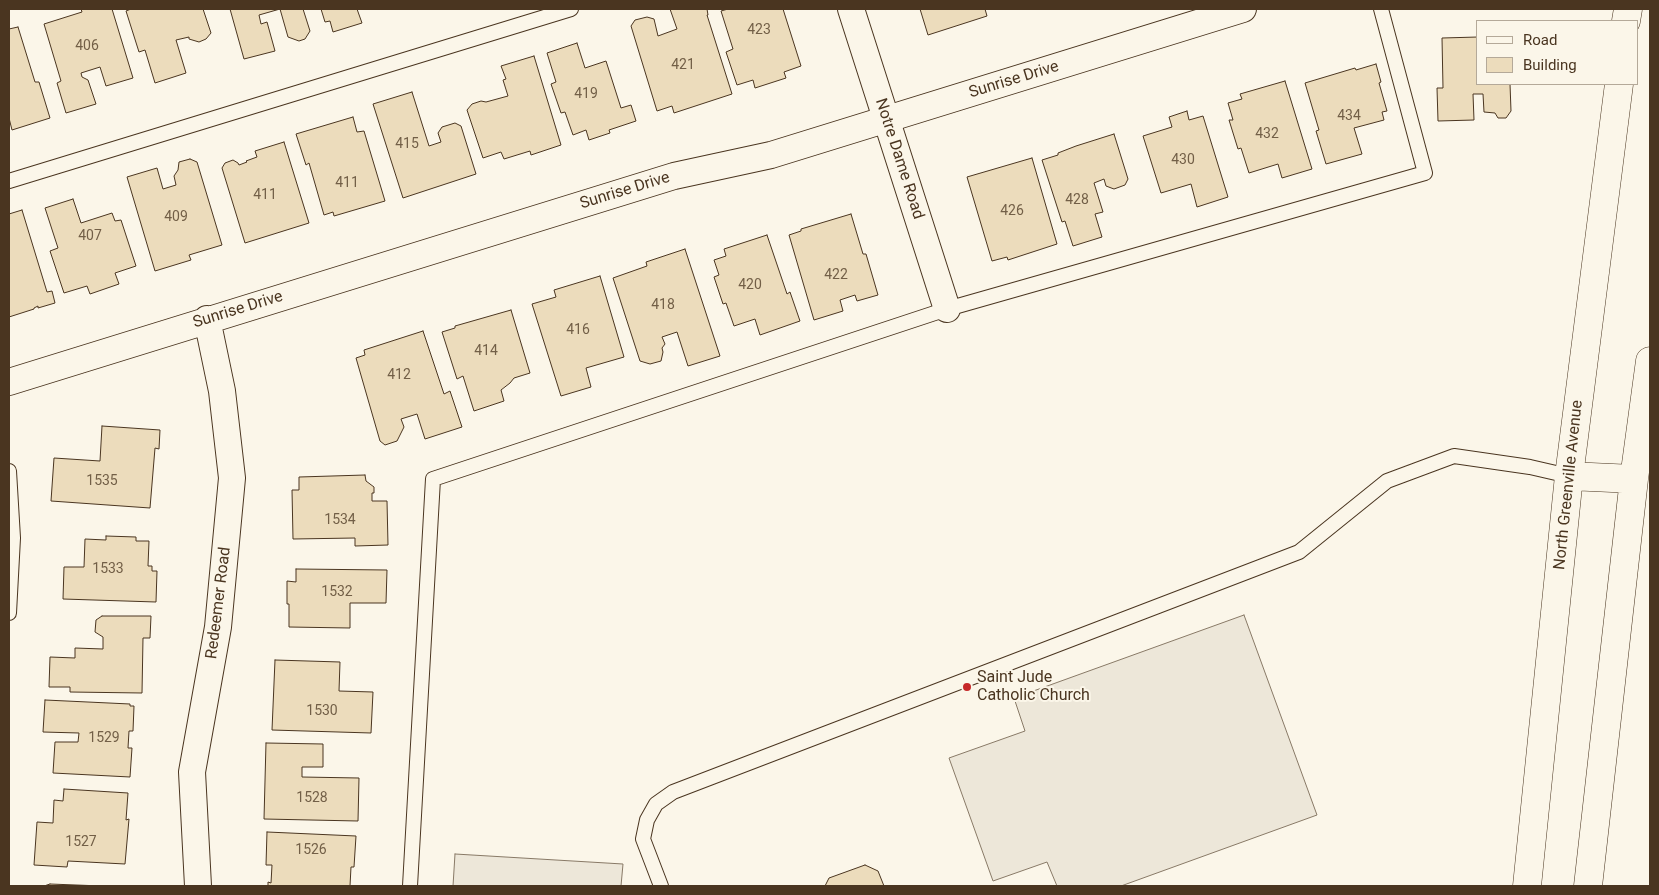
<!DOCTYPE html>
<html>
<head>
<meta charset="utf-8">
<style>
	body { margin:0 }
	#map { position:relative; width:1659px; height:895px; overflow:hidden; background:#fbf6e9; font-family:Roboto,sans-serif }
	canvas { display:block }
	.frame { position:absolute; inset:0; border:10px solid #4a3520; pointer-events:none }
	.legend { position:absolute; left:1476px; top:20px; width:162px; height:65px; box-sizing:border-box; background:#fbf6e9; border:1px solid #b4a999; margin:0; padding:6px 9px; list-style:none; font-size:15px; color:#4a3520 }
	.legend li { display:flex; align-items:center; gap:10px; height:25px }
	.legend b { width:25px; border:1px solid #b4a999 }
</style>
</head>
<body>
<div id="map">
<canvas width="1659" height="895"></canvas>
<div class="frame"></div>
<ul class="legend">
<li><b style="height:6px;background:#fbf6e9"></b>Road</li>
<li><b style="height:14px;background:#ecdcbc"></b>Building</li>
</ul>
</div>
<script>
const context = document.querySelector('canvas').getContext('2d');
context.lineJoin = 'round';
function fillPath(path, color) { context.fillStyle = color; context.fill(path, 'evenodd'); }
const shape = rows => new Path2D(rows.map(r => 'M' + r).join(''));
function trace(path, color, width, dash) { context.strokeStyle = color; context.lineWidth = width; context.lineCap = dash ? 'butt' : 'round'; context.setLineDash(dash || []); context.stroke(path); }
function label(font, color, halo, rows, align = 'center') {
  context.font = font + ' Roboto,sans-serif'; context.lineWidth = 4; context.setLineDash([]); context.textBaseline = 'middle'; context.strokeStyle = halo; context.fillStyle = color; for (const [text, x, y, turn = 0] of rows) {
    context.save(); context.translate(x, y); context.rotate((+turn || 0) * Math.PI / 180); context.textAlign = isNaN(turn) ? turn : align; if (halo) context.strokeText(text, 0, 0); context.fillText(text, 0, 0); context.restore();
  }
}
const parking = shape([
	[1244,615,1317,815,1121,886,1057,886,1047,862,993,881,949,758,1025,731,1014,698,1244,615],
	[455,854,623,864,621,886,453,886,455,854]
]);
fillPath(parking, '#ede7d9');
trace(parking, '#887966', 1);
const building = shape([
	[81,9,112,9,133,78,106,86,100,67,81,73,82,77,88,80,96,104,66,113,57,83,61,81,44,24,82,12,81,9],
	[131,9,203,9,211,33,206,39,199,42,189,39,189,37,176,40,186,73,155,83,145,50,139,52,126,11,131,9],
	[230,9,303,9,310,31,305,39,299,41,288,37,280,9,259,15,261,24,267,22,275,51,244,59,230,9],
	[321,9,357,9,362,23,333,32,330,21,325,22,321,9],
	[670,9,707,9,708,15,707,15,732,94,674,113,672,106,657,111,631,26,635,20,647,17,654,19,658,36,677,29,670,9],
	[728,9,783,9,801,66,784,72,786,78,755,88,753,80,737,85,726,52,733,49,721,11,728,9],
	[920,9,985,9,987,16,928,35,920,9],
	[18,27,35,82,39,82,50,118,12,130,9,118,9,29,18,27],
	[1478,37,1478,84,1510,84,1511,111,1506,118,1498,118,1495,113,1484,112,1483,94,1473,94,1474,120,1438,121,1437,88,1443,88,1442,38,1478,37],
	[577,43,585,68,606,61,621,108,631,105,636,121,609,130,610,133,589,140,586,130,573,135,565,112,561,113,551,84,556,82,547,53,577,43],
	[534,56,561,145,531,155,530,151,504,159,501,152,483,158,467,110,472,104,481,101,486,102,508,96,503,80,506,79,501,66,534,56],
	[1376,64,1381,82,1379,83,1387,111,1382,112,1384,120,1354,128,1362,154,1326,164,1316,131,1319,130,1305,83,1355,68,1356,70,1376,64],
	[1285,81,1312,169,1282,178,1278,164,1249,173,1241,148,1238,149,1229,120,1233,120,1228,103,1242,99,1240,94,1285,81],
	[412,92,429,146,441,142,438,133,442,127,455,123,461,126,476,174,403,198,373,104,412,92],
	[1187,111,1189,120,1203,116,1228,197,1197,207,1191,184,1161,193,1143,136,1172,127,1169,117,1187,111],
	[353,117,357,132,364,131,385,201,334,216,333,212,324,215,309,163,306,165,296,134,353,117],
	[1114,134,1128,179,1125,185,1114,189,1106,186,1104,179,1094,183,1103,212,1095,214,1102,237,1073,246,1065,221,1062,222,1042,160,1058,155,1058,153,1076,146,1114,134],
	[284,142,309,223,245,243,222,168,225,163,233,160,238,163,239,165,247,162,246,161,257,157,255,151,284,142],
	[1032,158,1057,244,1008,260,1007,257,992,261,967,177,1032,158],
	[190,159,197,162,222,245,189,255,191,260,155,271,127,177,157,168,163,189,176,185,174,176,178,170,179,162,190,159],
	[73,199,81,223,112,213,115,221,121,220,136,266,115,273,119,284,90,294,87,286,64,293,50,251,58,248,45,208,73,199],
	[22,210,47,292,52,291,55,303,38,308,38,306,34,308,34,309,9,317,9,214,22,210],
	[851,214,863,254,866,254,878,295,857,301,855,295,840,300,843,311,814,320,789,235,801,231,801,229,851,214],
	[767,235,787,294,790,292,800,321,760,335,755,319,734,326,726,303,723,304,714,277,719,275,714,260,726,256,724,249,767,235],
	[685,249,720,356,688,366,677,332,662,337,665,344,662,348,663,352,661,361,650,364,640,361,613,278,647,266,646,262,685,249],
	[600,276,624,357,586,368,591,387,561,396,532,304,556,297,554,290,600,276],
	[511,310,530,373,514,378,510,383,501,390,504,401,474,411,463,376,457,379,442,332,455,328,455,326,511,310],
	[423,331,444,394,450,391,462,427,425,439,417,414,401,419,404,427,397,441,385,445,380,441,356,358,365,355,364,350,423,331],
	[102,426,160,430,159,449,155,448,150,508,51,501,54,458,100,461,102,426],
	[365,475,366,481,374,487,374,493,372,493,372,501,387,501,388,545,355,546,355,538,293,539,292,490,299,490,299,477,365,475],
	[106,536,136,537,136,541,149,541,148,566,152,566,152,571,157,571,156,602,63,599,64,567,84,567,85,539,106,540,106,536],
	[296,569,387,570,386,603,350,603,350,628,289,627,289,604,287,604,287,581,296,582,296,569],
	[102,616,151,616,150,638,143,638,142,693,70,692,70,687,49,687,50,657,75,658,75,648,103,649,103,637,95,632,96,620,102,616],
	[275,660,340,662,339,691,373,692,371,733,272,730,275,660],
	[45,700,130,704,130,706,134,706,133,731,129,731,128,748,132,748,130,777,53,773,55,742,78,742,79,733,43,732,45,700],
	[266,743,323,744,323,767,302,767,302,777,359,778,358,821,264,819,266,743],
	[64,789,128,793,126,820,129,819,125,864,68,861,67,867,34,865,37,822,53,823,54,800,63,801,64,789],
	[267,832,356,836,354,867,351,867,350,886,268,886,268,882,271,883,272,865,266,865,267,832],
	[865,865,878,871,884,886,825,886,829,878,865,865],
	[50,884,102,886,44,886,50,884]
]);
fillPath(building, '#ecdcbc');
trace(building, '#4a3520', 1);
const service = shape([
	[9,181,571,9],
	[9,471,13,538,9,613],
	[410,886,433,479,947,309,1425,173,1381,9],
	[661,886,643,839,647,820,656,804,673,792,1299,552,1387,481,1454,456,1530,467,1569,476]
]);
const minor = shape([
	[851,9,947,309],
	[9,382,674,176,771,155,1243,9],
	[198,886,192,772,218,627,232,478,222,391,207,319]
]);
const secondary = shape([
	[1626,21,1628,9],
	[1569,476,1634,479],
	[1527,886,1569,476,1619,84],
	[1588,886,1634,479,1650,361]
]);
trace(service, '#4a3520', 16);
trace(minor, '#4a3520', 28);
trace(secondary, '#4a3520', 29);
trace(service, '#fbf6e9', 14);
trace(minor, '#fbf6e9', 26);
trace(secondary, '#fbf6e9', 28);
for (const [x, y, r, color] of [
	[967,687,5,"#c62828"]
]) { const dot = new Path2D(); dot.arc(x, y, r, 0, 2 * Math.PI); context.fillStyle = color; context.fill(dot); trace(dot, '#fbf6e9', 2); }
label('14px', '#725f47', null, [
	["423",759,30],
	["406",87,46],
	["421",683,65],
	["419",586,94],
	["434",1349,116],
	["432",1267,134],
	["415",407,144],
	["430",1183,160],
	["411",347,183],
	["411",265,195],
	["428",1077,200],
	["426",1012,211],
	["409",176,217],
	["407",90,236],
	["422",836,275],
	["420",750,285],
	["418",663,305],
	["416",578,330],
	["414",486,351],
	["412",399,375],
	["1535",102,481],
	["1534",340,520],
	["1533",108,569],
	["1532",337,592],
	["1530",322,711],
	["1529",104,738],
	["1528",312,798],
	["1527",81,842],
	["1526",311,850]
]);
label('16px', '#4a3520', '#fbf6e9', [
	["Sunrise Drive",1014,80,-17],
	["Notre Dame Road",899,159,72],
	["Sunrise Drive",625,191,-17],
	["Sunrise Drive",238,310,-17],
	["North Greenville Avenue",1569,485,-84],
	["Redeemer Road",219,603,-83]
]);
label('16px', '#4a3520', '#fbf6e9', [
	["Saint Jude",977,678],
	["Catholic Church",977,696]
], 'left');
</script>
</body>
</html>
